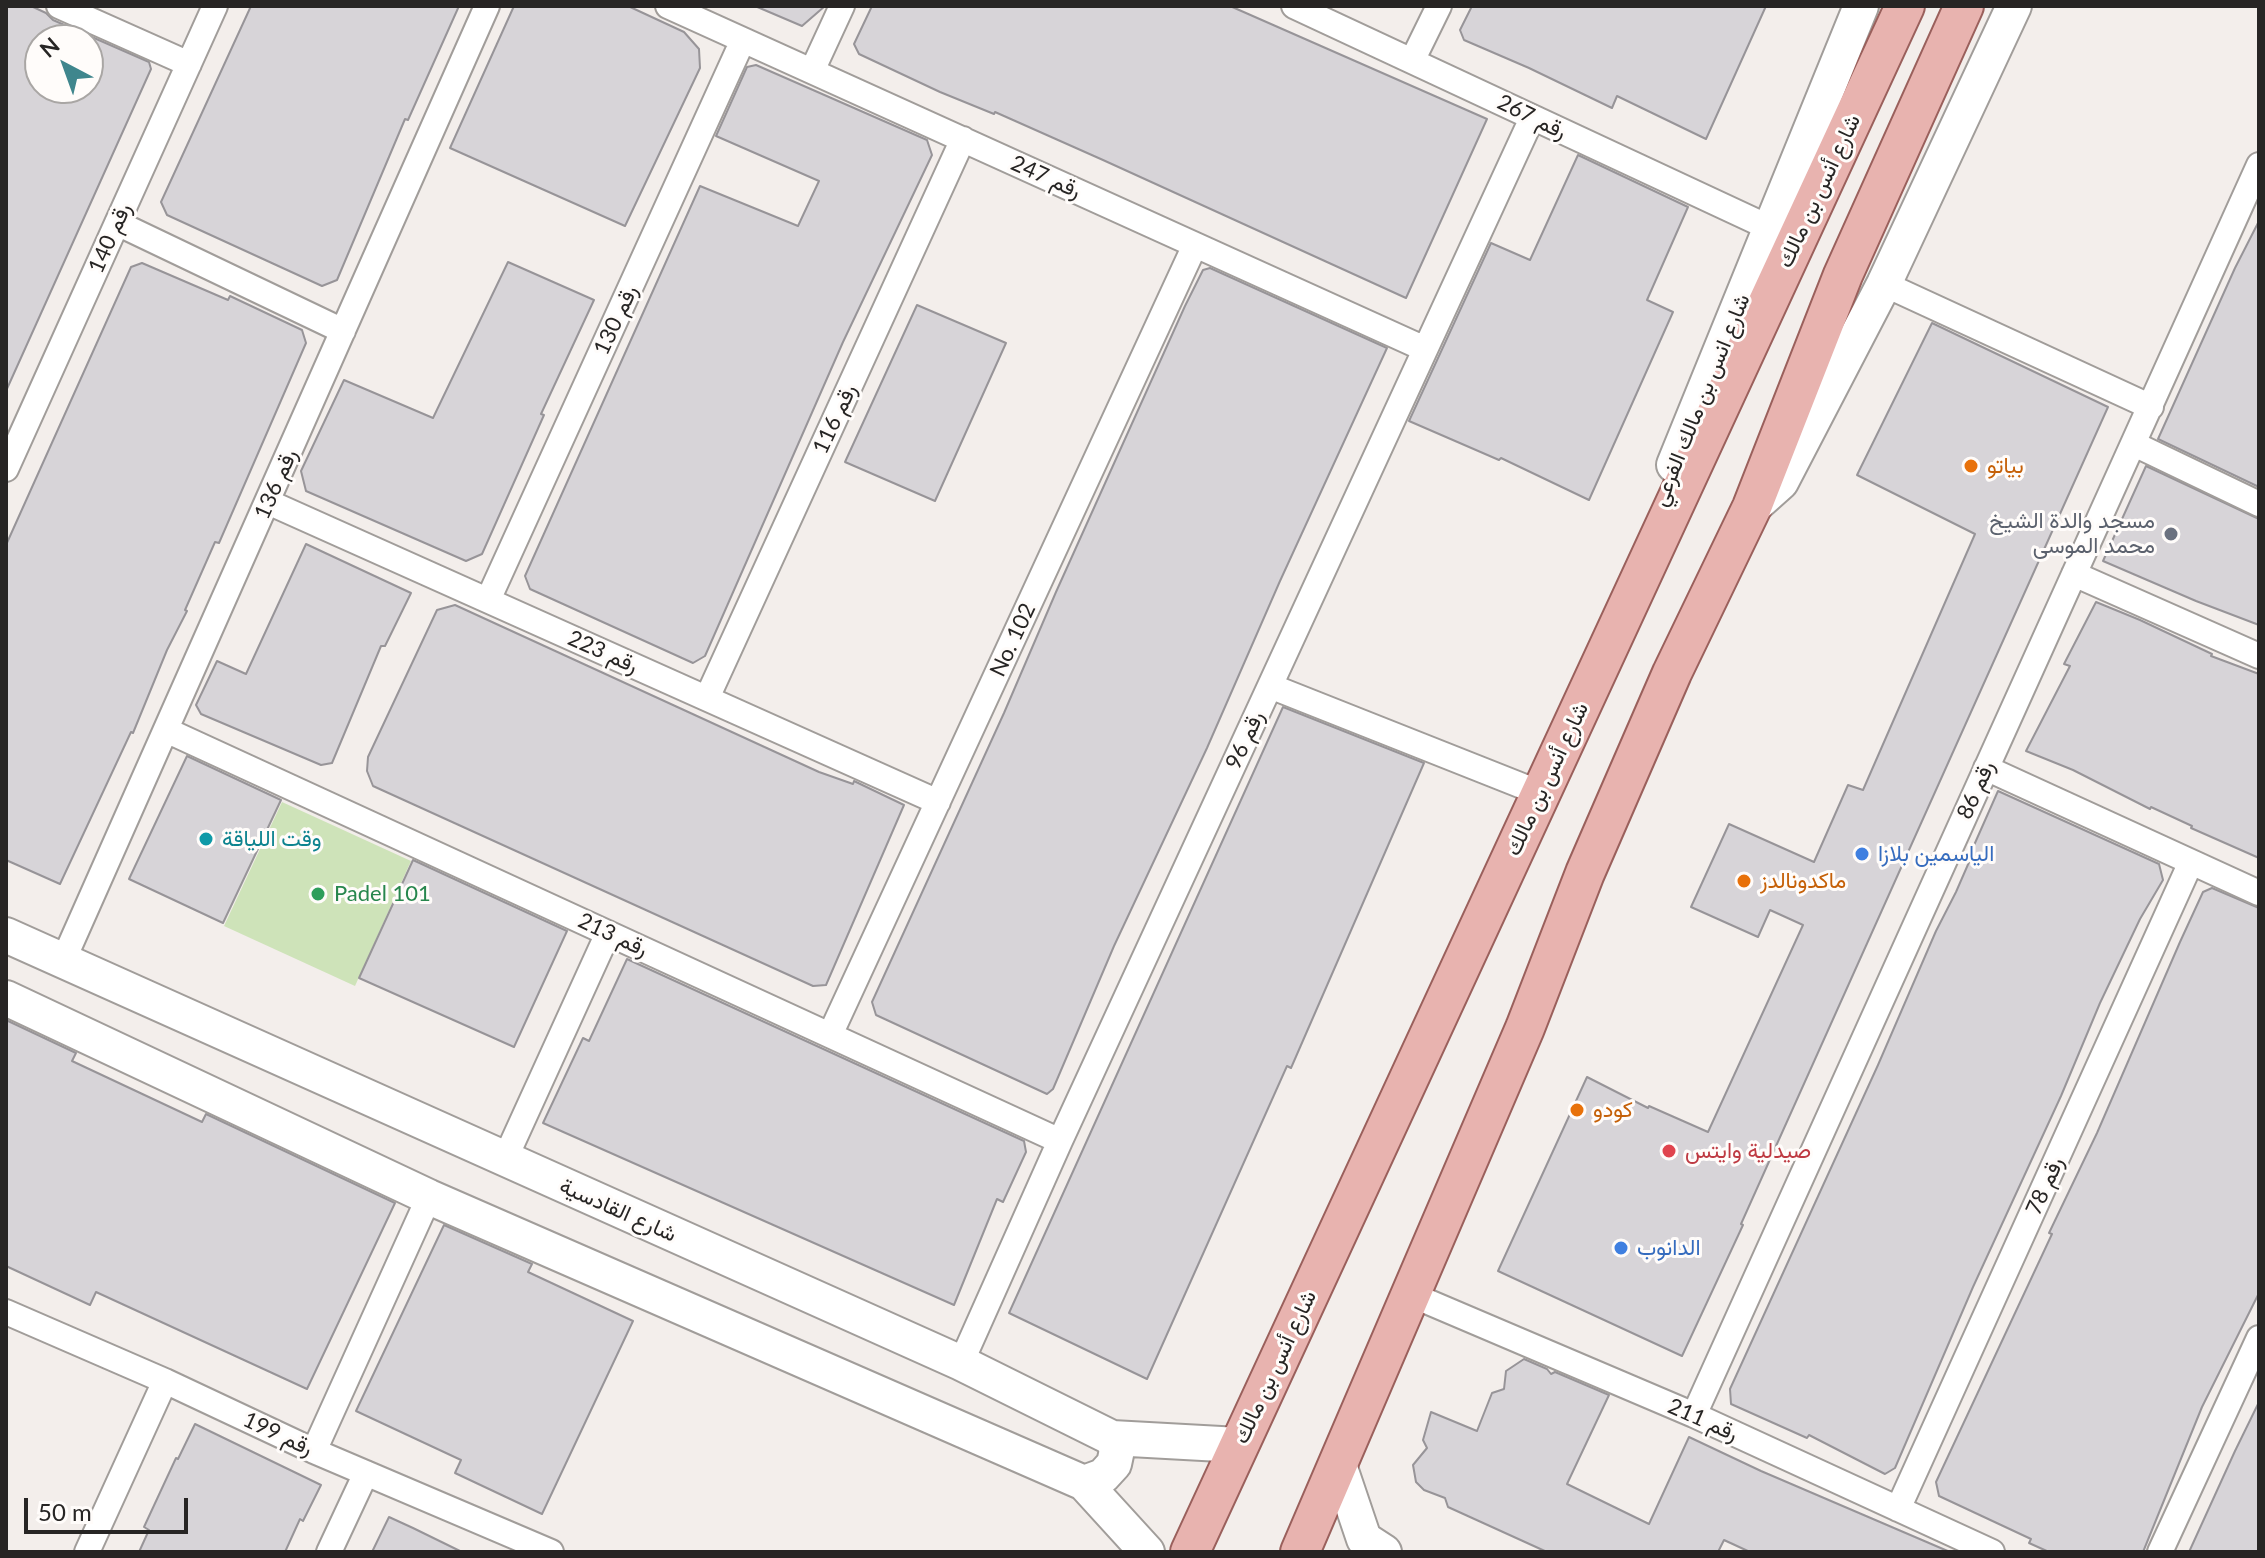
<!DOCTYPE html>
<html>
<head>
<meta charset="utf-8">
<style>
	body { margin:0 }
	#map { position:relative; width:2265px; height:1558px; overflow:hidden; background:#f3eeeb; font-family:Lato,sans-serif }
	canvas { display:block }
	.frame { position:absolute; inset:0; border:8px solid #272524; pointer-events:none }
	.north { position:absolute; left:24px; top:24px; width:80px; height:80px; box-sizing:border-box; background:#fffcfa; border:2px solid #a9a6a4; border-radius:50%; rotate:319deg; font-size:22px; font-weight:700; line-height:32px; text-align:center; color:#272524 }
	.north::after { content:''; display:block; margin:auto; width:28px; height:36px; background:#3f868d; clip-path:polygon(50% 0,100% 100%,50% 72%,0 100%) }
	.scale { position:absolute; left:24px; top:1498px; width:164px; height:36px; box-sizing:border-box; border:4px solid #272524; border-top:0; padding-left:10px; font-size:24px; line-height:28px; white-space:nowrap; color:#272524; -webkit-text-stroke:6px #fffcfa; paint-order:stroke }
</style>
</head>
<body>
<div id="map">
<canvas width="2265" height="1558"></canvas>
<div class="frame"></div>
<div class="north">N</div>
<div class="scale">50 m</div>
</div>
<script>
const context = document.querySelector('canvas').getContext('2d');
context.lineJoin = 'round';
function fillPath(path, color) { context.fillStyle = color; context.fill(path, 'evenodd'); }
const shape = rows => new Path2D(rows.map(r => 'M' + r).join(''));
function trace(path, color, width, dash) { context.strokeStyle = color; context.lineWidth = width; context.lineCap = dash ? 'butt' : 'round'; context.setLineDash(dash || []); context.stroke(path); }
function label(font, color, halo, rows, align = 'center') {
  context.font = font + ' Lato,Vazirmatn,sans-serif'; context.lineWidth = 6; context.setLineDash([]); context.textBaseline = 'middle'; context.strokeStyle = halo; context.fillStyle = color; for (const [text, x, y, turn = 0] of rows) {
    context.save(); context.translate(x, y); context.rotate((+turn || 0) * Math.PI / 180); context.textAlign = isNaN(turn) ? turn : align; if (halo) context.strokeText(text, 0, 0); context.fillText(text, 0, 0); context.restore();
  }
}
fillPath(shape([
	[282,802,411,861,355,986,224,926]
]), '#cee3b9');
const building = shape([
	[6,6,31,6,46,13,53,20,149,62,151,69,6,391,6,6],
	[40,40,88,40,88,88,40,88,40,40],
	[251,6,459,6,408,120,405,119,337,280,322,286,167,215,161,202,251,6],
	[514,6,628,6,684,32,699,49,700,68,625,226,450,148,514,6],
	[755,6,825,6,802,26,755,6],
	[872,6,1230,6,1487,119,1406,298,1103,160,995,112,994,114,940,92,859,54,854,44,872,6],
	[1472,6,1766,6,1706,139,1617,96,1612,108,1529,68,1464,40,1460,30,1472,6],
	[756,65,927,140,932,155,843,342,705,656,693,663,530,589,525,576,700,186,798,226,819,181,716,136,747,67,756,65],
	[1578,155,1688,207,1647,300,1673,312,1589,500,1501,458,1499,460,1409,421,1491,243,1530,260,1578,155],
	[2259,221,2259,487,2158,439,2235,268,2259,221],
	[508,262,594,300,541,414,544,415,482,554,466,561,306,491,301,471,344,380,433,418,508,262],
	[142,263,228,300,230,296,302,330,306,343,219,543,215,542,185,610,187,611,167,650,133,733,131,732,60,884,6,860,6,545,131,267,142,263],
	[1210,268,1387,348,1280,581,1207,748,1114,946,1053,1089,1047,1094,876,1015,872,1002,1004,713,1056,592,1185,306,1203,270,1210,268],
	[917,305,1006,343,935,501,845,462,917,305],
	[1932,323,2108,407,1741,1224,1743,1225,1682,1356,1498,1271,1587,1077,1648,1108,1649,1106,1708,1132,1803,925,1770,910,1758,937,1691,907,1729,824,1814,862,1848,785,1863,790,1975,534,1857,475,1932,323],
	[2146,466,2259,519,2259,625,2196,601,2103,561,2146,466],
	[306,544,411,593,385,646,381,646,332,763,321,765,201,714,196,705,217,661,246,674,306,544],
	[2096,602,2140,620,2212,654,2211,656,2259,674,2259,858,2191,828,2192,826,2151,807,2150,809,2073,770,2026,751,2070,666,2064,664,2096,602],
	[455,605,819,772,853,784,854,781,904,805,826,985,813,986,373,786,367,771,368,757,437,610,455,605],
	[1283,707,1424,763,1291,1068,1287,1066,1147,1379,1009,1313,1283,707],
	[187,756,281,800,223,923,129,879,187,756],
	[1998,791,2159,864,2163,880,2140,919,2100,1003,2061,1096,1973,1287,1895,1468,1885,1474,1809,1435,1807,1438,1731,1404,1730,1389,1878,1065,1936,931,1956,892,1973,853,1971,852,1998,791],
	[413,860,567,931,514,1047,359,978,413,860],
	[2212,888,2259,908,2259,1293,2202,1407,2143,1552,2049,1552,2029,1543,2031,1539,1939,1496,1936,1482,2052,1234,2049,1233,2097,1133,2180,942,2203,892,2212,888],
	[627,959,1024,1141,1026,1152,1003,1202,997,1199,954,1305,543,1123,583,1038,589,1041,627,959],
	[6,1020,76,1053,72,1061,202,1122,206,1114,395,1203,307,1389,96,1292,90,1305,6,1266,6,1020],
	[444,1225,532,1264,528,1272,633,1321,542,1514,455,1473,461,1460,356,1411,444,1225],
	[1524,1359,1547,1369,1551,1374,1555,1372,1609,1395,1567,1484,1649,1524,1689,1437,1761,1471,1950,1552,1750,1552,1724,1540,1718,1552,1547,1552,1448,1507,1445,1498,1424,1490,1416,1482,1413,1465,1427,1448,1423,1440,1431,1412,1477,1431,1492,1393,1504,1389,1506,1371,1524,1359],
	[2259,1402,2259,1552,2189,1552,2235,1451,2259,1402],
	[195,1424,321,1485,303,1521,300,1519,285,1552,139,1552,149,1530,144,1527,176,1458,178,1459,195,1424],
	[389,1517,413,1528,462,1552,372,1552,389,1517]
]);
fillPath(building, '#d7d4d8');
trace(building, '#979498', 2);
const street = shape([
	[59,6,189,64],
	[668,6,1425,349],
	[1294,6,1770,228],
	[1413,59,1439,6],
	[812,71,842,6],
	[117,223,343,331],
	[1884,284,2151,407],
	[2134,444,2259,504],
	[6,469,215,6],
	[268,502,938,802],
	[2074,574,2259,656],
	[488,600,743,40],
	[1270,686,1540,793],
	[707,698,963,139],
	[166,730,1060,1141],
	[1986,768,2259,893],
	[63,961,487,6],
	[830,1035,1195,245],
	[505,1159,608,933],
	[1412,1295,1694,1415,1992,1552],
	[6,1312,165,1381,314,1451,551,1552],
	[961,1363,1060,1141,1532,118],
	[1694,1415,2259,165],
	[314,1451,429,1197],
	[1898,1509,2191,862],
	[87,1552,165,1381],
	[329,1552,366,1473],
	[2160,1552,2259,1338]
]);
const secondary = shape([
	[1674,465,1861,6],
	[1753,507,1781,482,1884,284,2014,6],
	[6,935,961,1363,1112,1438,1239,1445],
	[6,998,429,1197,1084,1483,1147,1552],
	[1339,1465,1364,1539,1384,1552],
	[1084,1483,1103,1476,1114,1464,1117,1450,1112,1438]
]);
const primary = shape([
	[1190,1552,1905,6],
	[1300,1552,1525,1028,1585,873,1672,673,1752,507,1843,275,1964,6]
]);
trace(street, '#a19d9a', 28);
trace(secondary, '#a19d9a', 38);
trace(primary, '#9a605c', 42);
trace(street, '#fff', 24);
trace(secondary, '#fff', 34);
trace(primary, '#e8b3af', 38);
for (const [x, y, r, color] of [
	[1971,466,8,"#e8710a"],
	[2171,534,8,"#6b7280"],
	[206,839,8,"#0f9aa8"],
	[1862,854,8,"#3f7fe0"],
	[1744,881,8,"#e8710a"],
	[318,894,8,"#2e9e5b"],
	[1577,1110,8,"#e8710a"],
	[1669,1151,8,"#e0444e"],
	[1621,1248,8,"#3f7fe0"]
]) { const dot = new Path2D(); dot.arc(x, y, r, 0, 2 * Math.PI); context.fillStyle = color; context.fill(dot); trace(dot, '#fffcfa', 3); }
label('22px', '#272524', '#fffcfa', [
	["رقم 267",1532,117,26],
	["رقم 247",1046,177,24],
	["شارع أنس بن مالك",1819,191,-65],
	["رقم 140",110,238,-66],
	["رقم 130",616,320,-65],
	["شارع انس بن مالك الفرعي",1701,400,-68],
	["رقم 116",835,419,-65],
	["رقم 136",276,484,-66],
	["No. 102",1013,640,-65],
	["رقم 223",603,652,24],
	["رقم 96",1245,740,-65],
	["شارع أنس بن مالك",1547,779,-65],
	["رقم 86",1976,790,-66],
	["رقم 213",613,935,25],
	["رقم 78",2045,1186,-66],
	["شارع القادسية",618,1210,24],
	["شارع أنس بن مالك",1275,1367,-65],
	["رقم 211",1703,1420,24],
	["رقم 199",278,1434,25]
]);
label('22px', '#c56008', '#fffcfa', [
	["بياتو",1987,466],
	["ماكدونالدز",1760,881],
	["كودو",1593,1110]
], 'left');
label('22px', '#5b616d', '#fffcfa', [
	["مسجد والدة الشيخ",2155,521],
	["محمد الموسى",2155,546]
], 'right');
label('22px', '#0d838f', '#fffcfa', [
	["وقت اللياقة",222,839]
], 'left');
label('22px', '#366cbe', '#fffcfa', [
	["الياسمين بلازا",1878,854],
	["الدانوب",1637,1248]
], 'left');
label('22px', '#27864d', '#fffcfa', [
	["Padel 101",334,894]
], 'left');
label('22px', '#be3a42', '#fffcfa', [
	["صيدلية وايتس",1685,1151]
], 'left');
</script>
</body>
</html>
